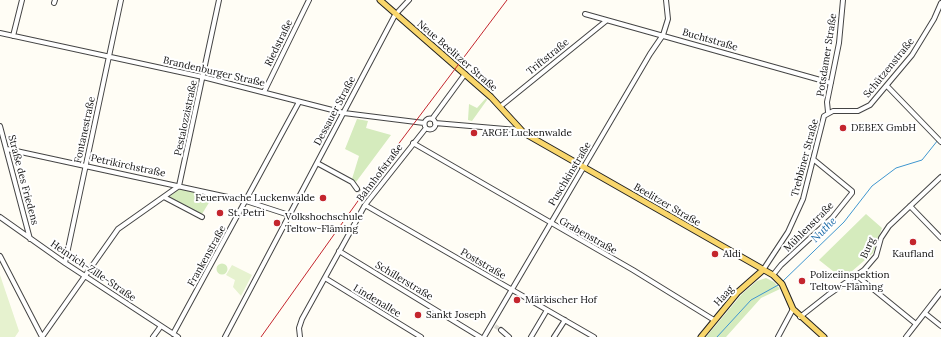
<!DOCTYPE html>
<html>
<head>
<meta charset="utf-8">
<style>
	body { margin:0 }
	canvas { display:block; background:#fffdf5 }
</style>
</head>
<body>
<canvas width="941" height="337"></canvas>
<script>
const context = document.querySelector('canvas').getContext('2d');
context.lineJoin = 'round';
function fillPath(path, color) { context.fillStyle = color; context.fill(path, 'evenodd'); }
const shape = rows => new Path2D(rows.map(r => 'M' + r).join(''));
function trace(path, color, width, dash) { context.strokeStyle = color; context.lineWidth = width; context.lineCap = dash ? 'butt' : 'round'; context.setLineDash(dash || []); context.stroke(path); }
function label(font, color, halo, rows, align = 'center') {
  context.font = font + ' Lora,serif'; context.lineWidth = 4; context.setLineDash([]); context.textBaseline = 'middle'; context.strokeStyle = halo; context.fillStyle = color; for (const [text, x, y, turn = 0] of rows) {
    context.save(); context.translate(x, y); context.rotate((+turn || 0) * Math.PI / 180); context.textAlign = isNaN(turn) ? turn : align; if (halo) context.strokeText(text, 0, 0); context.fillText(text, 0, 0); context.restore();
  }
}
fillPath(shape([
	[486,98,487,100,472,121,468,120,469,104,477,108],
	[357,119,368,121,366,128,391,135,356,182,352,179,359,156,345,149],
	[180,188,213,196,202,214,169,197],
	[866,214,882,228,873,253,843,279,819,260],
	'216.5 269a5.5 5.5 0 1 1 11 0a5.5 5.5 0 1 1-11 0Z',
	[766,278,774,282,780,289,761,298,726,337,706,337,742,294,757,281]
]), '#d5ebbd');
fillPath(shape([
	[232,265,252,275,241,296,233,287,235,280,226,275],
	[0,275,19,331,15,337,0,337]
]), '#e6f2cf');
trace(shape([
	[782,282,844,222,872,186,896,168,922,160,938,140],
	[717,337,751,300,780,284]
]), '#3f96cf', 1);
trace(shape([
	[357,189,370,198],
	[495,326,501,330]
]), '#dbdad3', 4, [4, 2]);
const minor = shape([
	[54,3,55,0],
	[585,14,831,83],
	[0,33,203,77,344,113,424,123],
	[13,36,22,0],
	[887,86,941,142],
	[264,92,309,0],
	[501,106,606,21],
	[828,112,827,102,839,43,843,0],
	'424.5 124a5.5 5.5 0 1 1 11 0a5.5 5.5 0 1 1-11 0Z',
	[432,119,465,74],
	[435,123,517,130,519,128],
	[0,126,30,239],
	[413,143,633,270,714,320],
	[7,149,246,201,289,215],
	[317,163,352,182,357,189],
	[164,197,202,217],
	[365,205,594,337],
	[910,206,941,238],
	[0,217,65,263,178,337],
	[339,251,480,337],
	[0,256,42,337],
	[65,263,121,0],
	[763,270,788,232,803,199,824,116,833,111,858,111,870,105,912,55,934,19,941,3],
	[773,275,781,265,832,218,852,193,852,191,813,159],
	[857,276,916,324],
	[325,278,421,337],
	[926,314,941,326],
	[800,317,828,295,864,270,876,256,881,238,889,226,941,177],
	[501,330,509,337],
	[173,334,299,102],
	[42,337,118,229,179,186,219,0],
	[153,337,161,326],
	[225,337,395,15,409,0],
	[300,337,299,328,302,319,365,205,426,128],
	[484,337,650,54,663,35,668,19,666,0],
	[531,337,547,310],
	[554,337,565,320],
	[778,337,793,309],
	[906,337,941,292]
]);
const major = shape([
	[380,0,491,97,524,133,773,275,782,284,793,309,824,337],
	[701,337,738,292,763,270]
]);
trace(minor, '#444', 6);
trace(major, '#222', 7);
trace(minor, '#fff', 4);
trace(major, '#f9d66b', 5);
trace(shape([
	[261,337,400,142,507,0]
]), '#c4262e', 1);
for (const [x, y, r, color] of [
	[843,128,4,"#c4262e"],
	[474,133,4,"#c4262e"],
	[323,198,4,"#c4262e"],
	[220,213,4,"#c4262e"],
	[277,223,4,"#c4262e"],
	[913,242,4,"#c4262e"],
	[715,254,4,"#c4262e"],
	[802,281,4,"#c4262e"],
	[517,300,4,"#c4262e"],
	[418,315,4,"#c4262e"]
]) { const dot = new Path2D(); dot.arc(x, y, r, 0, 2 * Math.PI); context.fillStyle = color; context.fill(dot); trace(dot, '#fff', 1.5); }
label('10px', '#111', '#fff', [
	["Buchtstraße",710,40,16],
	["Riedstraße",279,43,-64],
	["Potsdamer Straße",827,55,-81],
	["Neue Beelitzer Straße",457,56,41],
	["Triftstraße",548,57,-39],
	["Schützenstraße",889,68,-51],
	["Brandenburger Straße",214,72,13],
	["Dessauer Straße",335,111,-62],
	["Pestalozzistraße",186,118,-78],
	["Fontanestraße",85,130,-78],
	["Trebbiner Straße",805,158,-75],
	["Petrikirchstraße",128,166,12],
	["Bahnhofstraße",380,173,-53],
	["Puschkinstraße",570,174,-59],
	["Straße des Friedens",23,180,75],
	["Beelitzer Straße",667,205,30],
	["Mühlenstraße",809,227,-45],
	["Grabenstraße",588,236,29],
	["Burg",868,248,-66],
	["Frankenstraße",207,256,-61],
	["Poststraße",483,264,30],
	["Heinrich-Zille-Straße",93,271,34],
	["Schillerstraße",404,281,31],
	["Haag",724,296,-48],
	["Lindenallee",377,301,31]
]);
label('10px', '#111', '#fff', [
	["DEBEX GmbH",851,128],
	["ARGE Luckenwalde",482,133],
	["Feuerwache Luckenwalde",315,198,"right"],
	["St. Petri",228,213],
	["Volkshochschule",285,217],
	["Teltow-Fläming",285,229],
	["Aldi",723,254],
	["Kaufland",913,254,"center"],
	["Polizeiinspektion",810,275],
	["Teltow-Fläming",810,287],
	["Märkischer Hof",525,300],
	["Sankt Joseph",426,315]
], 'left');
label('italic 11px', '#1768a6', '#fff', [
	["Nuthe",824,230,-45]
]);
</script>
</body>
</html>
